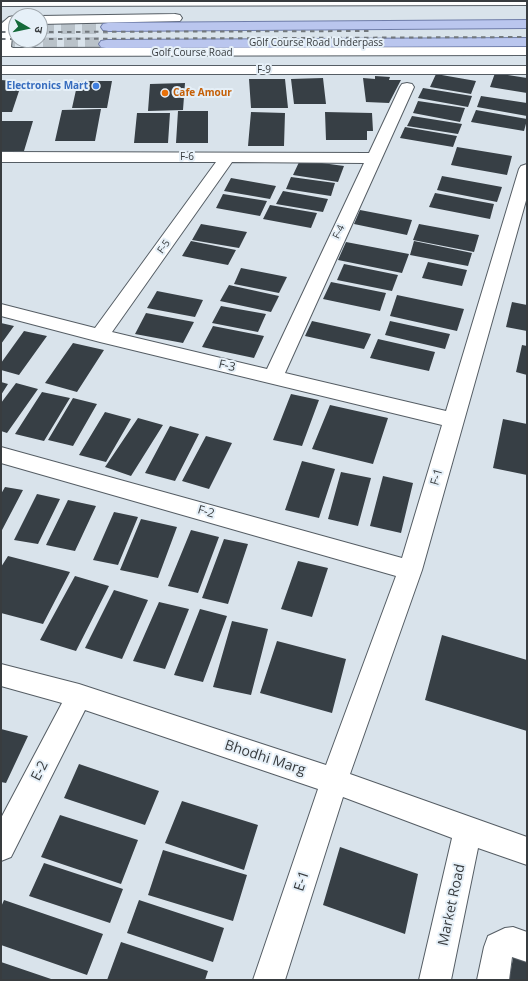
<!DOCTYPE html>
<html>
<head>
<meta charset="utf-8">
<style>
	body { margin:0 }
	#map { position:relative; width:528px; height:981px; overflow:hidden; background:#d9e3eb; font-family:"Open Sans","Noto Sans Devanagari",sans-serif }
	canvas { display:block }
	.frame { position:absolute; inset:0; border:2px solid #383c3f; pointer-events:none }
	.north { position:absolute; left:8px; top:8px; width:40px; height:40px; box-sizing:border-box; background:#e6f0f8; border:1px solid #a0a8ae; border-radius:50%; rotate:99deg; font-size:11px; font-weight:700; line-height:16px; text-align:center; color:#383c3f }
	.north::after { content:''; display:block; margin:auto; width:14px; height:18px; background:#14693a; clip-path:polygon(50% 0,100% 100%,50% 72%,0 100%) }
</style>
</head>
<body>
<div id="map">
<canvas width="528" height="981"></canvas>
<div class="frame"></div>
<div class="north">उ</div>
</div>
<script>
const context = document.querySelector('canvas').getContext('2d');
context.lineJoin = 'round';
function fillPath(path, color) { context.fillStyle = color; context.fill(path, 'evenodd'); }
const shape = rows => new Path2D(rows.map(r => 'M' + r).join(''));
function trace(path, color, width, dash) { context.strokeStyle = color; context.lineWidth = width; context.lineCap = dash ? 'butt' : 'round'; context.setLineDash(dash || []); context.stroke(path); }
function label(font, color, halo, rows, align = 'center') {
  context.font = font + ' "Open Sans",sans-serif'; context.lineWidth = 4; context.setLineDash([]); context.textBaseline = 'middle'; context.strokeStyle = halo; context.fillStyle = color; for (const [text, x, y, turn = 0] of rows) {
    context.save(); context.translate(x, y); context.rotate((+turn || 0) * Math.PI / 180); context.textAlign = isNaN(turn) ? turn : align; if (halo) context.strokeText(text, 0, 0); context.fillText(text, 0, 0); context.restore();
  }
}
fillPath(shape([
	[495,73,527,78,527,93,490,87],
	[436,74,476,81,471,94,430,87],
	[375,76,390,77,389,80,401,80,389,103,366,102,363,78,375,79],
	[323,78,326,104,294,104,291,79],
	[249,79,285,79,288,108,251,108],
	[1,80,14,81,11,88,20,88,12,112,1,112],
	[78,81,112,81,107,108,72,108],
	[185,83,183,110,148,111,150,84],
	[423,88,472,96,468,107,418,98],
	[481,96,527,103,527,116,477,107],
	[418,101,465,108,460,122,413,113],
	[101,109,95,141,55,141,62,110],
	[476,110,527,119,527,120,524,131,471,122],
	[178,111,208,111,208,143,176,143],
	[251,112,285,113,284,146,248,146],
	[325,112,372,113,373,131,367,131,367,140,326,140],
	[137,113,170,113,168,143,134,143],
	[412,116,462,124,458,134,407,126],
	[1,121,33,121,24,151,1,151],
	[405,127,457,136,453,147,400,138],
	[457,147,512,156,507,175,451,165],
	[300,160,344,166,338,182,293,175],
	[442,176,502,187,497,202,437,190],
	[291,177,335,183,331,196,286,189],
	[231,178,276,186,270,199,224,191],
	[283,191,328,199,323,212,276,204],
	[435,193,494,204,490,219,429,207],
	[223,194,267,201,260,216,216,208],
	[270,205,317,213,311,228,263,219],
	[360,210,412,220,407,235,354,224],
	[201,224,247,232,239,248,192,240],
	[419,224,479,235,474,252,413,240],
	[191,241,236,250,228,265,182,256],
	[414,241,472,253,468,266,410,255],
	[346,242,409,254,402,273,338,260],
	[428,262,467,270,462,286,422,278],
	[344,264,398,275,392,291,337,280],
	[241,268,287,277,279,293,234,284],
	[331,282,386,293,380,311,323,299],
	[229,285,279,296,271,312,220,301],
	[157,291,203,300,195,317,147,308],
	[397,295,464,309,457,331,390,316],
	[512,302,527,305,527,331,506,327],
	[221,306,266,314,258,332,212,323],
	[146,313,194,322,183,343,135,334],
	[312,321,371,334,364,349,305,336],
	[390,321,450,334,445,349,385,335],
	[1,323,14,326,1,344],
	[213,326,264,336,254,358,202,347],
	[24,331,47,336,19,375,1,370,1,363],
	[378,339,435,352,429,371,370,358],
	[73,343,104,350,77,392,45,383],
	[522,345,527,346,527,375,516,372],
	[1,382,8,384,1,395],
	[16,383,38,389,7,433,1,431,1,403],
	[42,392,70,398,44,441,15,434],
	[291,394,319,400,302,446,273,440],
	[73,398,97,404,73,446,48,440],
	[330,405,388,418,373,464,312,449],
	[105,412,131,419,106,462,79,455],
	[138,418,163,425,131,476,105,467],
	[503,419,527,424,527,475,493,468],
	[170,426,199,434,175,481,145,473],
	[206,436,232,443,209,489,182,481],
	[302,461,335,469,319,518,285,510],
	[341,472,371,478,358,526,328,519],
	[383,476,413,483,401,533,370,526],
	[5,487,23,490,1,532,1,494],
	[37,494,60,499,38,544,14,540],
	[68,500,96,506,75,551,46,545],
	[114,512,138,517,118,565,93,560],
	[141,519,177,527,158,578,120,570],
	[191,530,219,537,198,593,168,586],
	[224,539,248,544,228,604,202,598],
	[8,556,70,572,43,624,1,613,1,567],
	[298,561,328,568,312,617,281,609],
	[75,576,109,586,76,651,40,640],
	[114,590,148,600,122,659,85,648],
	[159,602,189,609,165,669,133,661],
	[200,609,227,616,203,682,174,675],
	[232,621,268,629,251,695,213,687],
	[442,635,527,660,527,731,425,700],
	[277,641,346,659,332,713,260,693],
	[1,729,28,736,6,783,1,782],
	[79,764,159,791,145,825,64,798],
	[182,801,258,825,244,870,165,843],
	[60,815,138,840,121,884,41,857],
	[340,847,418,874,405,934,323,905],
	[163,850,247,875,233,921,148,895],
	[44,863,123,889,110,923,29,896],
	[4,900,103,934,87,975,1,945,1,907],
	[139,900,224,928,213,962,127,933],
	[121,942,208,971,205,980,107,980],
	[515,947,527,951,527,980,509,980],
	[1,962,54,980,1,980]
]), '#373f45');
trace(shape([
	[1,27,16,27],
	[40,27,108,27],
	[1,45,106,44]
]), '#b9c2c9', 14, [14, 7]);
const minor = shape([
	[1,1,527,1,527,5,1,6,1,1],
	[175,14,180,15,182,18,180,21,40,24,40,16,175,14],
	[14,16,16,17,16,25,13,27,11,47,13,48,527,47,527,55,1,56,1,24,9,17,14,16],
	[1,66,527,66,527,74,1,74,1,66],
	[407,83,412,84,414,87,285,373,446,411,519,169,521,166,527,164,527,197,422,570,350,774,527,837,527,865,478,848,451,980,419,980,452,838,343,797,285,980,253,980,318,789,85,710,11,857,1,861,1,818,62,703,1,686,1,664,79,684,326,765,396,576,1,463,1,447,402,558,442,425,100,342,1,316,1,304,95,328,216,162,1,162,1,152,369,153,400,87,402,84,407,83],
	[232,162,364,163,267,369,112,332,232,162],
	[513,927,527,932,527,962,512,957,509,980,477,980,484,947,488,936,505,928,513,927]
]);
const major = shape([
	[527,20,527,28,108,31,103,30,101,27,103,24,108,23,527,20],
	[527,38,527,46,106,48,101,47,99,44,101,41,106,40,527,38]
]);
trace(minor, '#555d64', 2);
trace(major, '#6f7da9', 2);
fillPath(minor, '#fff');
fillPath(major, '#bac6ee');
trace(shape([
	[1,32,16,32],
	[40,32,371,31],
	[1,39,16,39],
	[40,39,527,37]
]), '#72787d', 2, [4.5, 4.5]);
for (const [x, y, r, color] of [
	[96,86,4,"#3f7fe0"],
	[165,93,4,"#e8710a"]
]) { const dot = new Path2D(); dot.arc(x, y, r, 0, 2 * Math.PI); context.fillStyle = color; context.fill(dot); trace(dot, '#e6f0f8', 1.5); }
label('10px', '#383c3f', '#e6f0f8', [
	["Golf Course Road Underpass",316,43],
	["Golf Course Road",192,53],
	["F-9",264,70],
	["F-6",187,157],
	["F-4",339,232,-65],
	["F-5",164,247,-54]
]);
label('bold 10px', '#366cbe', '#e6f0f8', [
	["Electronics Mart",88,86]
], 'right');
label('bold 10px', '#c56008', '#e6f0f8', [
	["Cafe Amour",173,93]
], 'left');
label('12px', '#383c3f', '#e6f0f8', [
	["F-3",227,366,13],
	["F-1",437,477,-74],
	["F-2",206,512,16]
]);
label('14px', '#383c3f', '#e6f0f8', [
	["Bhodhi Marg",265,758,18],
	["E-2",40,771,-63],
	["E-1",302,881,-72],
	["Market Road",452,905,-78]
]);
</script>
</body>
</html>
